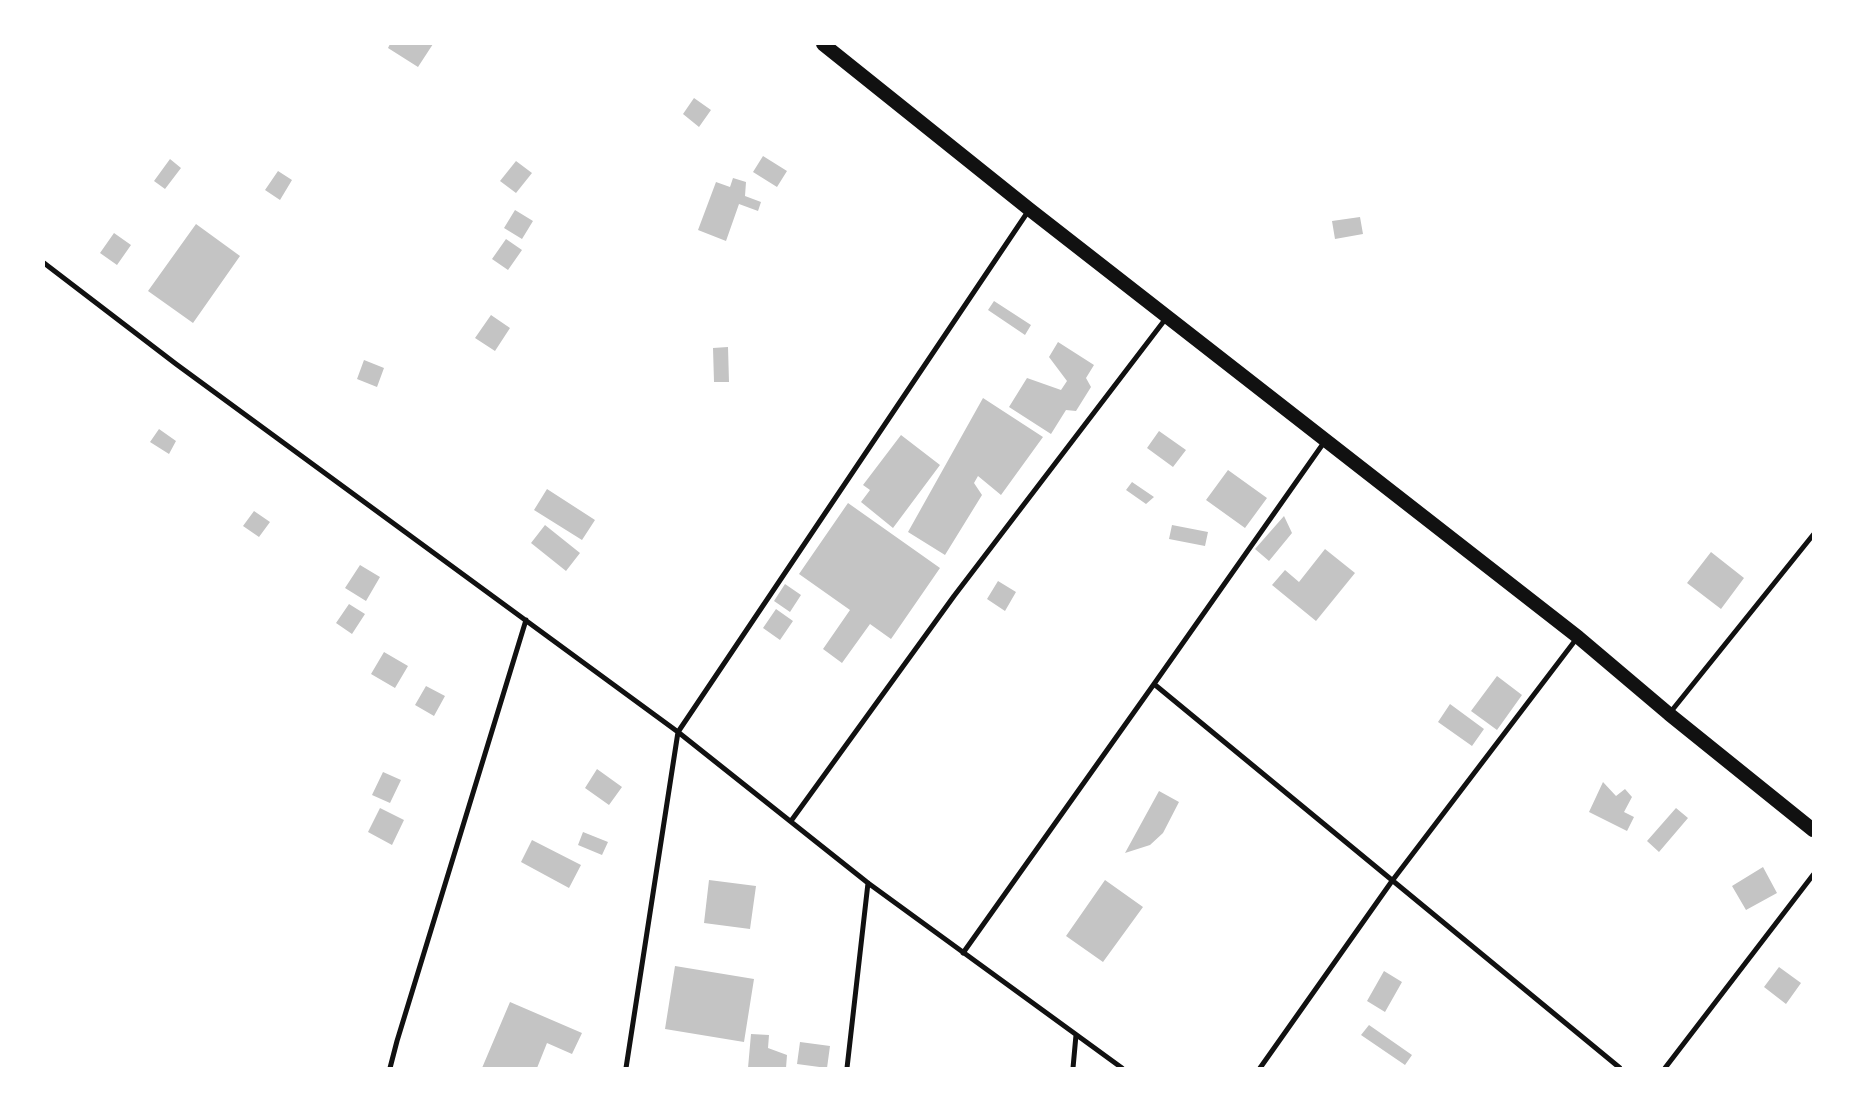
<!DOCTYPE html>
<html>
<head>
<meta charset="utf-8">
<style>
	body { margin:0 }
	#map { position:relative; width:1857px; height:1112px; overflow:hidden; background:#fff; font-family:Karla,sans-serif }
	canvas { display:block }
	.frame { position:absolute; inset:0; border:45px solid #fff; pointer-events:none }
</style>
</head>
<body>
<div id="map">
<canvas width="1857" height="1112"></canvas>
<div class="frame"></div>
</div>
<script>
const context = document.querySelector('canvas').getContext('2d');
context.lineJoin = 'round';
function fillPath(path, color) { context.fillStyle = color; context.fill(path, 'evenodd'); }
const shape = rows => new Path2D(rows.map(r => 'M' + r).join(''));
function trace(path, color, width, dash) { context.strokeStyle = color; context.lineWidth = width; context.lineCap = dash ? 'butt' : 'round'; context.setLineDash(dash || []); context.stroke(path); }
fillPath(shape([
	[390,44,433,44,418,67,388,48],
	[694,98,711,110,699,127,683,114],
	[763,156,787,171,777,187,753,172],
	[170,159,181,168,165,189,154,181],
	[516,161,532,173,516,193,500,181],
	[278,171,292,180,280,200,265,190],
	[733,178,746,182,745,196,761,202,758,211,739,204,726,241,698,230,716,182,730,187],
	[515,210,533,221,522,239,504,228],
	[1360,217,1363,234,1335,239,1332,221],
	[196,224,240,256,193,323,148,291],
	[114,233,131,245,117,265,100,253],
	[506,239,522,250,508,270,492,259],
	[994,301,1031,325,1025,335,988,310],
	[491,315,510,328,495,351,475,338],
	[1058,342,1094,365,1086,378,1091,387,1076,411,1066,410,1051,434,1009,407,1027,378,1061,390,1067,381,1049,357],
	[728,347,729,382,714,382,713,348],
	[364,360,384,368,377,387,357,379],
	[983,398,1043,437,1001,495,978,476,974,483,982,495,945,555,908,532],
	[159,429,176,441,169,454,150,442],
	[1159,431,1186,450,1173,467,1147,448],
	[901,435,940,465,893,528,861,502,870,490,863,485],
	[1228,470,1267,498,1245,528,1206,500],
	[1132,482,1154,497,1146,504,1126,490],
	[547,489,595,520,582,540,534,510],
	[848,503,940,568,891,639,870,624,842,663,823,649,850,610,799,574],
	[254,511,270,522,259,537,243,526],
	[1284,516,1292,533,1269,561,1255,549],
	[545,525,580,553,566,571,531,543],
	[1172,525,1208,532,1205,546,1169,539],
	[1325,549,1355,573,1316,621,1272,585,1285,570,1299,582],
	[1711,552,1744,578,1721,609,1687,583],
	[360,565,380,577,366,601,345,588],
	[998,581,1016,592,1005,611,987,599],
	[785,584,801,595,790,612,774,601],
	[349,604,365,614,352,634,336,623],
	[776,609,793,621,780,640,763,628],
	[384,652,408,666,395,688,371,674],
	[1497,676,1522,695,1497,730,1471,711],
	[426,686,445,696,434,716,415,705],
	[1450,704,1484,729,1472,746,1438,722],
	[597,769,622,787,609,805,585,788],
	[383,772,401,780,390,803,372,795],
	[1603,782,1616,796,1625,789,1632,797,1624,812,1634,817,1627,831,1589,812],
	[1159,791,1179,802,1163,833,1150,845,1125,853],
	[380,808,404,820,392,845,368,832],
	[1676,808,1688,818,1659,852,1647,841],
	[583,832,608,842,602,855,578,845],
	[532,840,581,865,569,888,521,862],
	[1763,867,1777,893,1746,910,1732,886],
	[709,880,756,886,750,929,704,923],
	[1105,880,1143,907,1103,962,1066,936],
	[675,966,754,979,744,1042,665,1029],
	[1779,967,1801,983,1786,1004,1764,987],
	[1384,971,1402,982,1385,1012,1367,1001],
	[510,1002,582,1033,572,1054,547,1043,537,1068,482,1068],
	[1369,1025,1412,1055,1405,1065,1361,1035],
	[751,1034,769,1035,768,1048,787,1055,786,1068,748,1068],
	[800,1042,830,1046,827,1068,797,1064]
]), '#c4c4c4');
trace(shape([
	[44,263,176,364,678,732,868,883,1122,1068],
	[1154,684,1620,1068],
	[1669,714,1813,535],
	[791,821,954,596,1167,317],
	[963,953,1154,684,1325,441],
	[390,1068,397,1041,526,620],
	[626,1068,678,732,1029,210],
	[847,1068,868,883],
	[1073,1068,1076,1035],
	[1260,1068,1392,881,1577,638],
	[1665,1068,1813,875]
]), '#111', 5);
trace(shape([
	[823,44,1029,209,1578,637,1669,714,1813,830]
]), '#111', 14);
</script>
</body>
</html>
